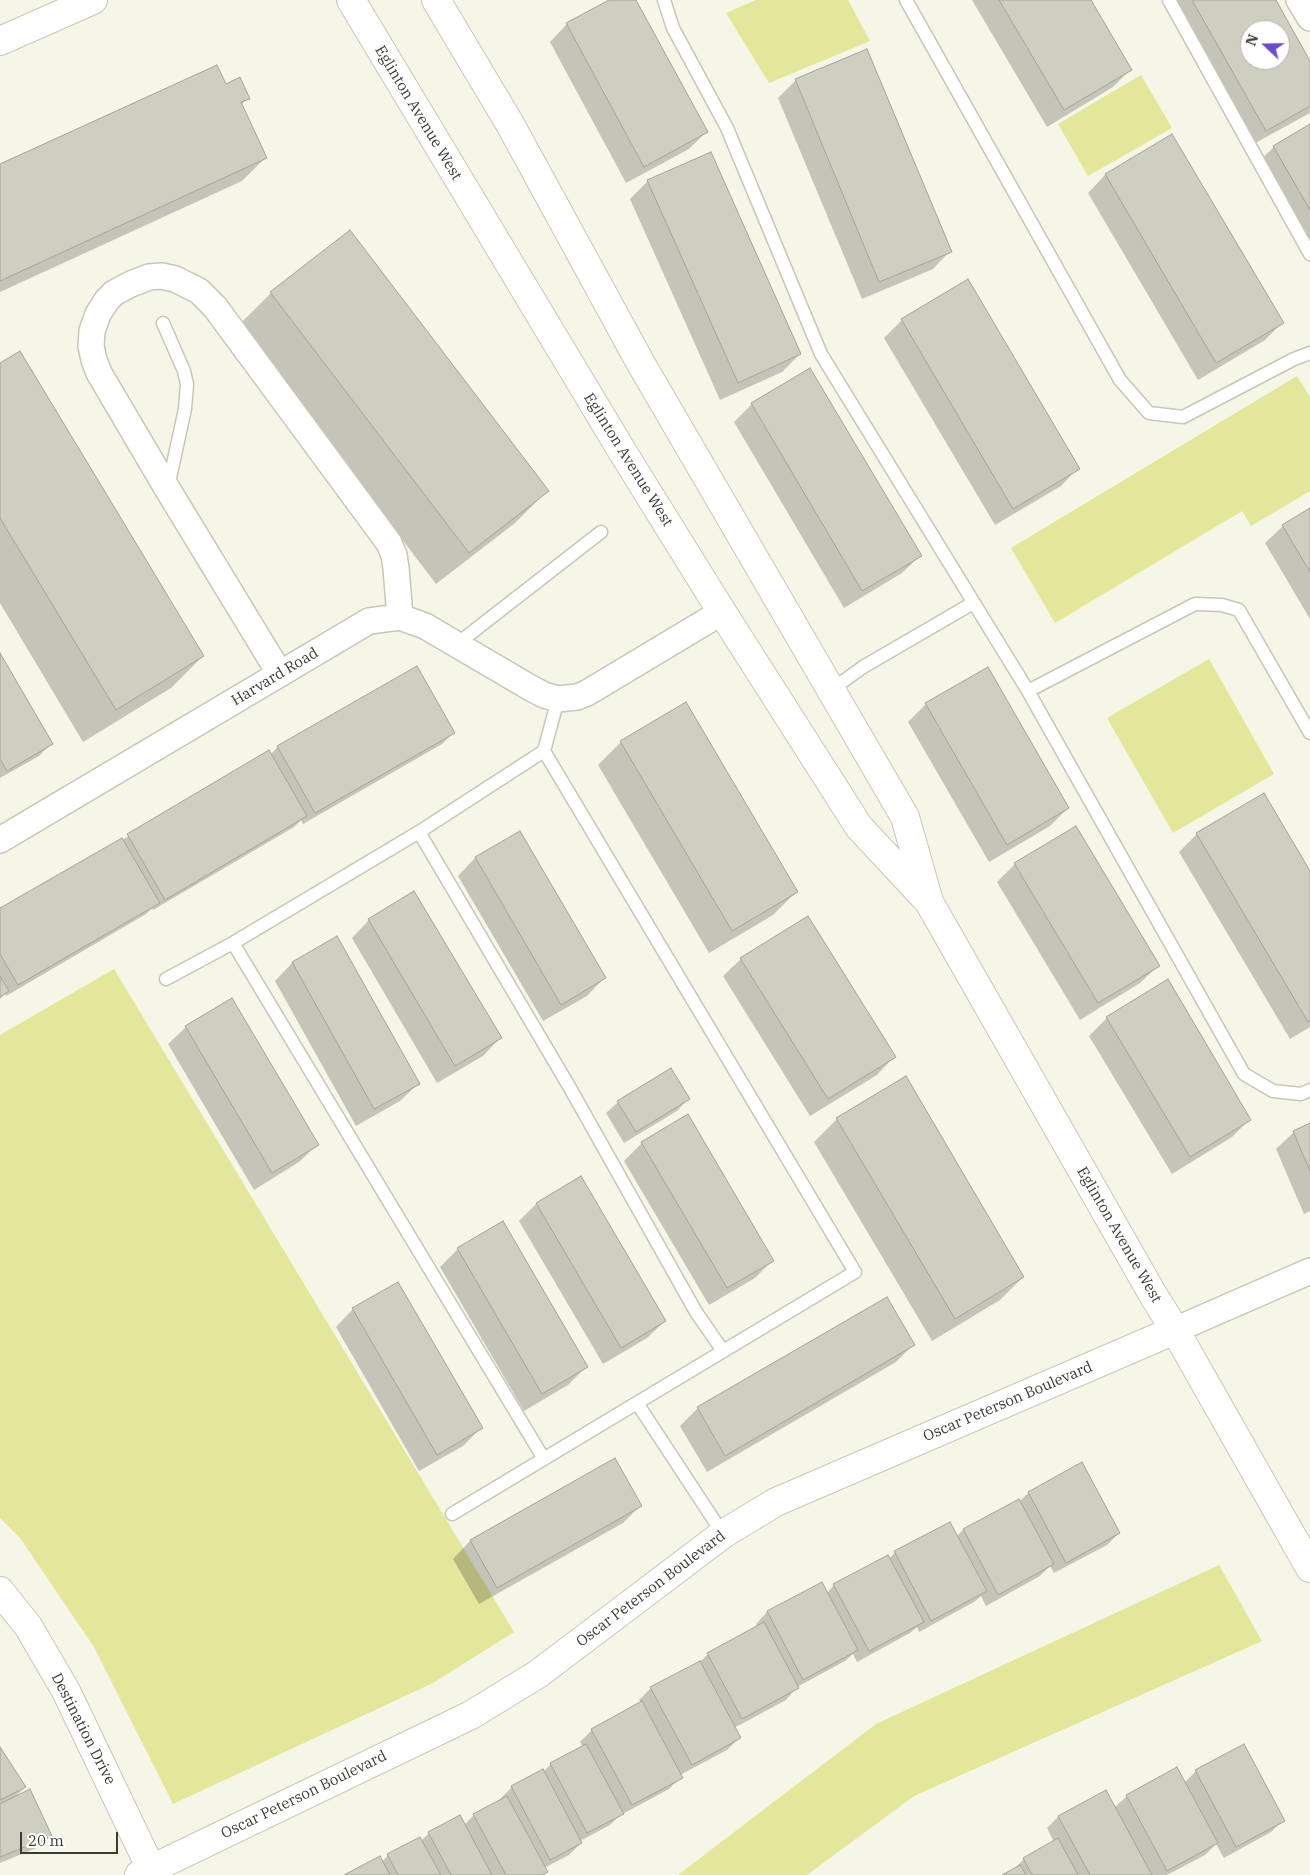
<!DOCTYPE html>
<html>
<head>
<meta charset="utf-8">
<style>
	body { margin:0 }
	#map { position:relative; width:1310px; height:1875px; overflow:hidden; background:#f5f6e6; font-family:"IBM Plex Serif",serif }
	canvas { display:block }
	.north { position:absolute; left:1240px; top:20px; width:50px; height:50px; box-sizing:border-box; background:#fff; border:1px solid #b1b1ae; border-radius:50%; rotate:291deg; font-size:14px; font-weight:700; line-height:20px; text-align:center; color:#3b3b35 }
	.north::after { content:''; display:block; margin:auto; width:18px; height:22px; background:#6b4ec7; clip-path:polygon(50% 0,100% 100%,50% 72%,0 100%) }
	.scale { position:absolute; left:20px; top:1832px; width:98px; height:22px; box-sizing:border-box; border:2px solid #3b3b35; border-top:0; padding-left:6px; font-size:15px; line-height:18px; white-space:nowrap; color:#3b3b35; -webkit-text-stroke:4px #fff; paint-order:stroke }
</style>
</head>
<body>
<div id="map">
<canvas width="1310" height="1875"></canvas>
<div class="north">N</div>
<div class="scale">20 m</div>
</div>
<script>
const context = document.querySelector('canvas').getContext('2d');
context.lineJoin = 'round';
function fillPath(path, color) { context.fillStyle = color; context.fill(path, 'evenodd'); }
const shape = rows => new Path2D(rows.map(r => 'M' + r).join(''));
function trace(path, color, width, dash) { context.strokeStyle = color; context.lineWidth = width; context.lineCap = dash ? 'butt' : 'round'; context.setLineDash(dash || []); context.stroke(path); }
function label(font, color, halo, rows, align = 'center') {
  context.font = font + ' "IBM Plex Serif",serif'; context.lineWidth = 4; context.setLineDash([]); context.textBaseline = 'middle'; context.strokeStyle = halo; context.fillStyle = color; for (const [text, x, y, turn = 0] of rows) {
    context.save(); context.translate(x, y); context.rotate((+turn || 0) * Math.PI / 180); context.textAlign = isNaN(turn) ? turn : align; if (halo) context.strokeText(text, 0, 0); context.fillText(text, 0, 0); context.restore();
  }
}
fillPath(shape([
	[756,0,848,0,870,41,769,83,726,13],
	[1141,75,1172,128,1088,176,1058,124],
	[1297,376,1310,397,1310,491,1251,526,1242,511,1055,623,1011,548],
	[1209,659,1274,774,1173,833,1107,718],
	[114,969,514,1632,433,1683,173,1804,94,1647,20,1538,0,1518,0,1035],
	[1219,1565,1262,1641,914,1796,807,1875,678,1875,876,1724]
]), '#e3e69b');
fillPath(shape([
	[611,0,635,0,706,132,689,149,626,183,550,42,567,24],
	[972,0,1089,0,1130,70,1113,87,1047,127],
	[1171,0,1274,0,1310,64,1310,113,1248,147],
	[1250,30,1280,30,1280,60,1250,60],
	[796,80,950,251,933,269,862,299,778,98],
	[225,85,248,98,241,105,265,158,242,181,0,292,0,166],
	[1310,126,1310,258,1256,164,1274,147],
	[1172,136,1282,323,1265,340,1198,380,1088,193,1105,175],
	[648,181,800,354,782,372,720,400,630,199],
	[968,281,1078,468,1061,486,995,525,884,338,902,320],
	[271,293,547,491,515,523,436,584,239,325],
	[0,365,203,656,171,688,83,742,0,603],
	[810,370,920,556,902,573,844,608,734,422,752,404],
	[1310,510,1310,619,1265,543,1283,526],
	[0,656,51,744,39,756,0,778],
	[685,704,796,892,773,915,709,953,598,765,621,742],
	[926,704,1068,808,1050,826,989,862,908,722],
	[453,733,442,744,303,824,301,820,294,827,153,910,152,908,146,914,6,996,5,994,0,999,0,910,270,755,278,747],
	[519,832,604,978,587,996,543,1021,458,876,475,858],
	[1197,834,1310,874,1310,1027,1290,1039,1179,852],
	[1015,864,1158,966,1140,983,1080,1020,997,882],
	[369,920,500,1038,483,1056,437,1083,352,938],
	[337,938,418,1084,400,1101,356,1126,275,981,292,963],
	[741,959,894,1057,877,1075,810,1116,723,976],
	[1167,981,1250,1119,1232,1137,1172,1174,1089,1036,1107,1018],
	[186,1027,317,1145,299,1162,254,1190,168,1044],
	[688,1099,677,1111,624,1143,606,1113,618,1102],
	[837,1119,1023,1277,1000,1300,932,1341,814,1142],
	[1310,1125,1310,1211,1304,1214,1276,1149,1294,1132],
	[642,1143,773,1260,755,1278,709,1305,624,1161],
	[536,1204,665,1321,647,1338,603,1364,519,1221],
	[458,1249,586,1367,568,1385,524,1411,440,1267],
	[353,1309,481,1428,463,1446,419,1471,336,1327],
	[913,1345,896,1362,707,1472,680,1426,698,1408],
	[615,1460,641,1505,623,1523,479,1604,453,1559,470,1541],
	[1028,1493,1119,1533,1107,1545,1054,1573,1050,1566,1040,1576,986,1606,981,1596,974,1602,919,1632,917,1627,910,1633,857,1662,853,1654,845,1661,797,1687,786,1700,734,1728,739,1738,727,1750,680,1775,681,1777,669,1789,619,1816,610,1825,580,1841,581,1843,569,1855,544,1868,546,1872,543,1875,347,1875,382,1862,388,1855,421,1841,429,1833,464,1825,474,1815,501,1800,500,1799,512,1787,543,1772,551,1764,583,1747,580,1742,592,1730,641,1703,639,1700,651,1688,700,1662,708,1654,757,1627,756,1624,767,1612,822,1583,827,1593,834,1585,889,1559,895,1552,957,1536,963,1530,1019,1502],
	[1243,1746,1283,1820,1271,1832,1224,1858,1216,1844,1205,1855,1167,1875,1005,1875,1012,1871,1024,1859,1054,1842,1047,1828,1058,1817,1114,1808,1127,1796,1184,1783,1196,1771],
	[0,1749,25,1787,14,1798,51,1836,39,1847,0,1863]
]), '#0003');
const building = shape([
	[609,0,636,0,708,132,644,167,566,23,609,0],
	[999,0,1091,0,1132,70,1064,110,999,0],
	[1192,0,1276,0,1310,61,1310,106,1266,131,1192,0],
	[1250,30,1280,30,1280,60,1250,60,1250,30],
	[867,49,952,252,879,282,795,79,867,49],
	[217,65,226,84,240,77,250,99,241,102,267,158,0,281,0,164,217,65],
	[1310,124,1310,210,1273,146,1310,124],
	[1172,134,1284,323,1216,363,1105,174,1172,134],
	[711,152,801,354,738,383,647,180,711,152],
	[350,230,549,491,469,553,270,292,350,230],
	[968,279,1080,469,1013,509,901,319,968,279],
	[20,351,204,656,116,710,0,518,0,363,20,351],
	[810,368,922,556,862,591,751,403,810,368],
	[1310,508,1310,572,1282,525,1310,508],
	[0,653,53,744,7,771,0,759,0,653],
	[417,666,455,733,315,813,277,746,417,666],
	[988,667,1069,808,1007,845,925,703,988,667],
	[686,702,798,892,732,931,620,741,686,702],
	[269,750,307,816,165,900,127,834,269,750],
	[1264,793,1310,871,1310,1021,1308,1022,1196,833,1264,793],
	[1076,826,1160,966,1098,1003,1014,863,1076,826],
	[520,831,606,978,561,1005,475,857,520,831],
	[122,838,160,903,18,985,0,954,0,908,122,838],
	[414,891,502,1038,455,1066,368,919,414,891],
	[808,916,896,1057,828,1099,740,958,808,916],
	[337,936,420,1084,374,1109,292,962,337,936],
	[0,976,9,991,0,997,0,976],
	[1168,979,1251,1120,1190,1157,1106,1017,1168,979],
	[232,998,319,1145,272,1173,185,1026,232,998],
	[671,1068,690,1099,636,1132,617,1101,671,1068],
	[906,1076,1024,1277,955,1319,836,1118,906,1076],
	[688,1114,774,1261,727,1288,641,1142,688,1114],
	[1310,1123,1310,1171,1293,1131,1310,1123],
	[581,1176,666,1321,621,1348,536,1203,581,1176],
	[503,1221,588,1367,542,1394,457,1248,503,1221],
	[398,1282,483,1428,437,1455,352,1308,398,1282],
	[887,1297,915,1345,725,1456,697,1407,887,1297],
	[615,1458,642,1506,497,1588,470,1540,615,1458],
	[1082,1462,1120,1533,1066,1563,1028,1492,1082,1462],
	[1019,1499,1054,1564,998,1595,963,1529,1019,1499],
	[950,1522,987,1591,931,1621,894,1551,950,1522],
	[888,1555,924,1622,869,1651,833,1584,888,1555],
	[822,1582,858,1650,803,1680,767,1611,822,1582],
	[764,1622,799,1688,742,1719,707,1653,764,1622],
	[700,1661,741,1738,692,1765,650,1687,700,1661],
	[642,1701,683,1778,632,1805,591,1729,642,1701],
	[586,1744,624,1814,587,1833,550,1763,586,1744],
	[1244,1744,1285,1821,1236,1847,1195,1770,1244,1744],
	[0,1747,26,1787,0,1800,0,1747],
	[1177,1767,1218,1843,1167,1871,1126,1795,1177,1767],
	[543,1769,582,1843,550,1860,511,1786,543,1769],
	[30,1789,52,1836,0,1857,0,1804,30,1789],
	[1106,1790,1152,1875,1090,1875,1058,1816,1106,1790],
	[507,1796,548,1872,542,1875,506,1875,473,1814,507,1796],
	[460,1815,492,1875,451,1875,428,1832,460,1815],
	[420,1837,441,1875,398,1875,387,1854,420,1837],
	[1058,1838,1078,1875,1032,1875,1023,1858,1058,1838],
	[380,1856,390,1875,344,1875,380,1856],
	[1020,1865,1026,1875,1002,1875,1020,1865]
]);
fillPath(building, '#cecfc0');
trace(building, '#a3a495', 1);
const lane = shape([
	[664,0,673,28,727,128,821,354,1028,691,1244,1074,1273,1091,1301,1094,1310,1090],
	[906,0,1120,380,1149,413,1183,417,1294,359,1310,353],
	[1169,0,1310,254],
	[163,323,184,371,187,384,185,409,168,487],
	[457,644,601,532],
	[831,690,863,667,973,603],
	[1028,691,1195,604,1222,605,1239,610,1310,733],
	[419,832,570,1088,696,1312,723,1351],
	[233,943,544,1459],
	[166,979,233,943,419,832,544,751,558,699],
	[637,1403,723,1534],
	[452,1514,855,1272,544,751]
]);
const street = shape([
	[1299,0,1310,18],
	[280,674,168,490,99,373,94,360,91,346,92,331,98,314,107,300,114,293,131,284,149,277,162,276,175,279,199,291,215,307,389,543,394,555,396,568,400,617],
	[0,840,369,621,400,617,425,626,529,687,544,695,558,699,577,697,587,693,722,612],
	[1175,1330,1310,1271]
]);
const secondary = shape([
	[0,41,93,0],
	[0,1591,28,1626,66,1691,154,1875],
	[139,1875,471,1715,538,1674,723,1534,776,1502,1175,1330]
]);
const primary = shape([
	[351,0,622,451,722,612,859,827,929,902,1152,1293,1175,1330,1310,1568],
	[436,0,510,124,640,362,905,817,928,898]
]);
trace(lane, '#c6c7b8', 15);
trace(street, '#c6c7b8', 28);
trace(secondary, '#c6c7b8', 30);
trace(primary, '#c6c7b8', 30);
trace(lane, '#fff', 12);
trace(street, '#fff', 25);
trace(secondary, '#fff', 28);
trace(primary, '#fff', 28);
label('15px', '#3b3b35', '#fff', [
	["Eglinton Avenue West",418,113,59],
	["Eglinton Avenue West",628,460,58],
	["Harvard Road",275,677,-31],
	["Eglinton Avenue West",1119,1235,60],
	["Oscar Peterson Boulevard",1008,1402,-23],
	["Oscar Peterson Boulevard",651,1589,-37],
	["Destination Drive",83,1729,63],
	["Oscar Peterson Boulevard",304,1795,-26]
]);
</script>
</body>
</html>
